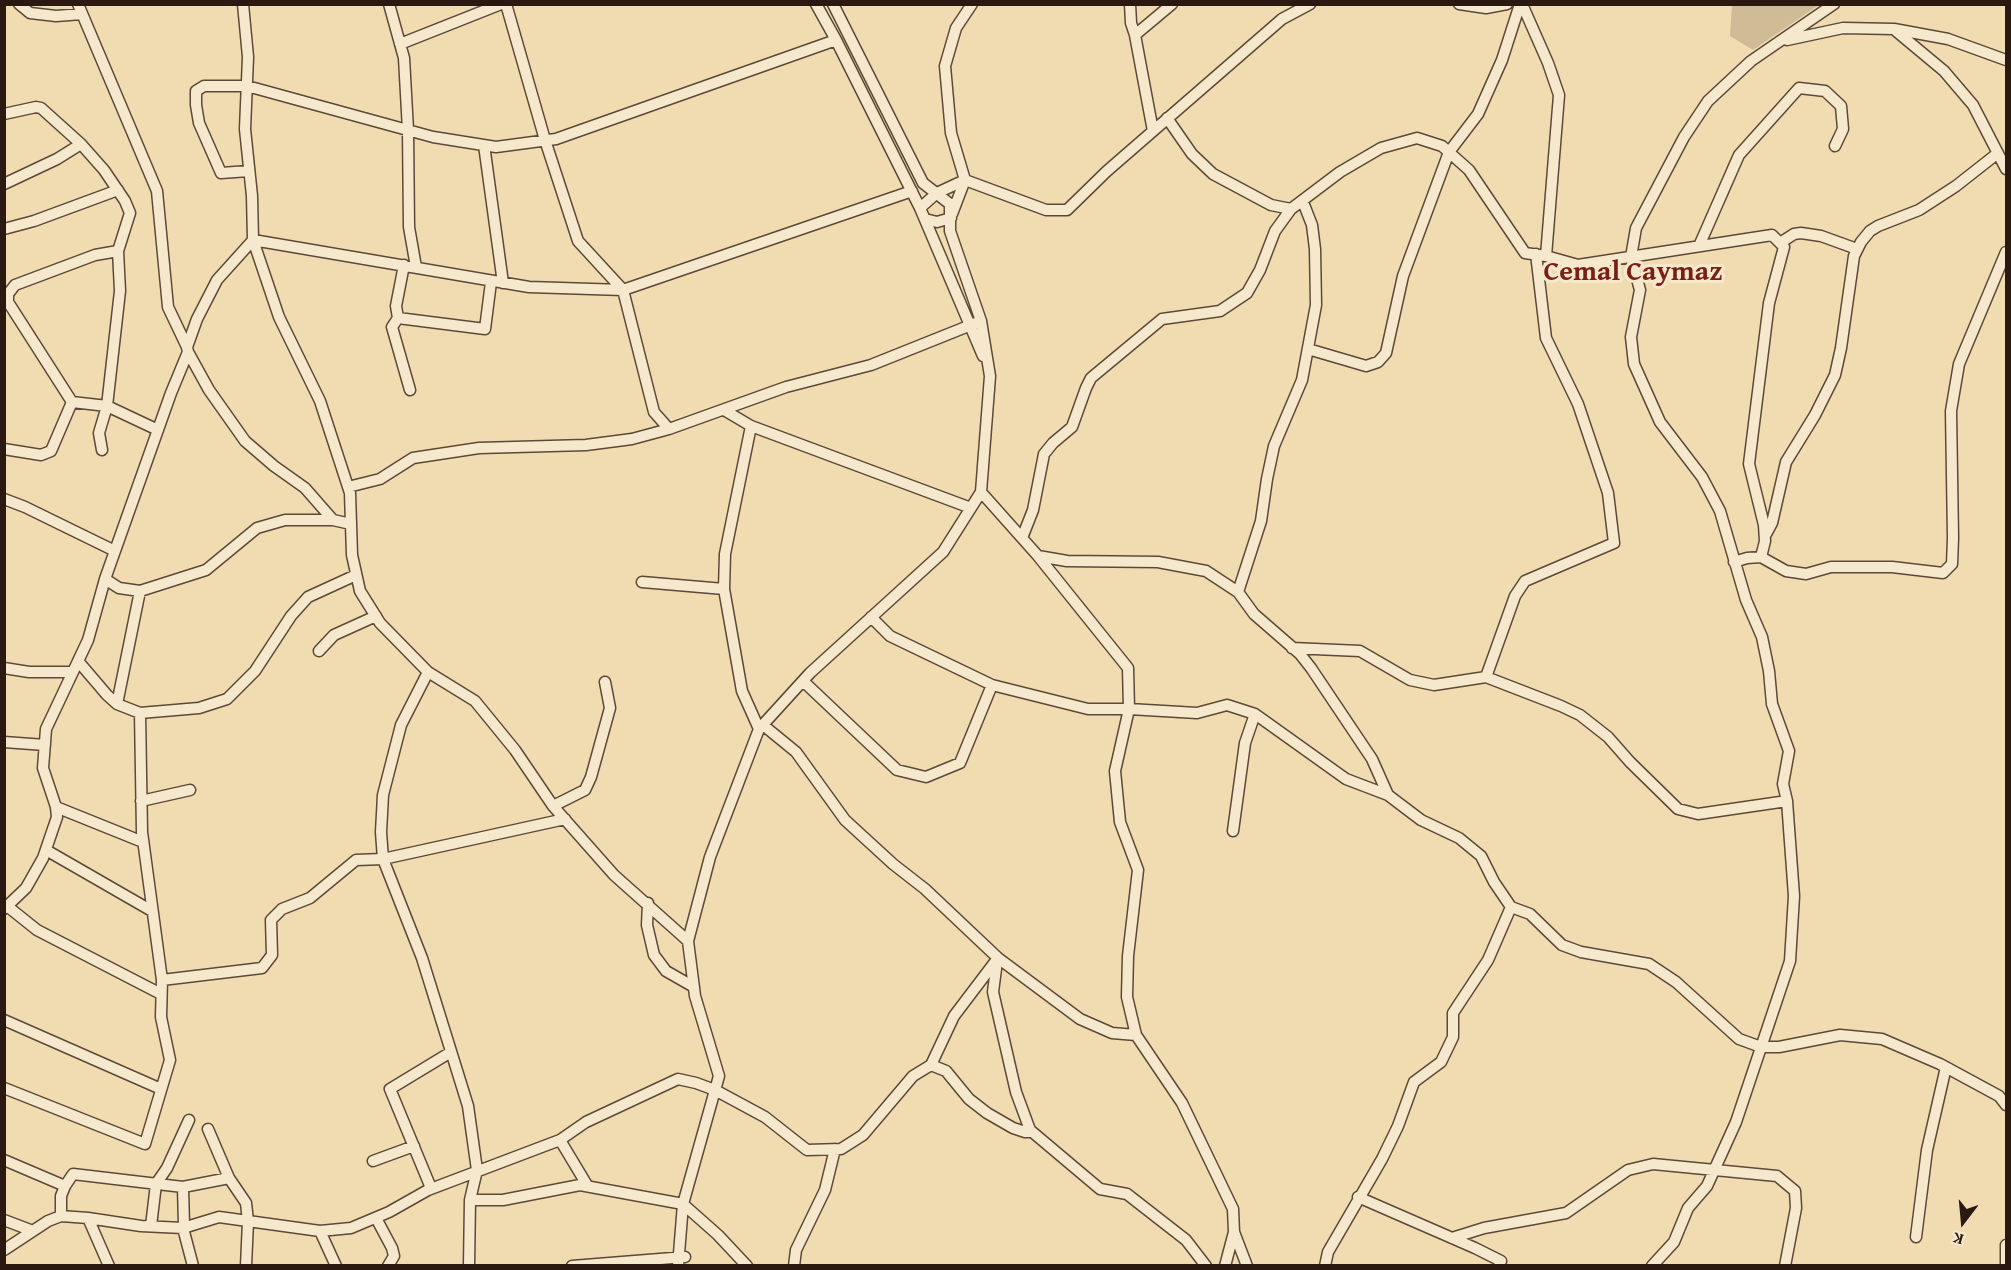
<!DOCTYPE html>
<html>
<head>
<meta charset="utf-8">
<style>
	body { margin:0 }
	#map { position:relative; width:2011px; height:1270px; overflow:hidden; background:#f1dcb2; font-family:"Gentium Book Plus",serif }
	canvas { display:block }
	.frame { position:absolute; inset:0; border:6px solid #2b1810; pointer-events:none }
	.north { position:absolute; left:1933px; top:1192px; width:60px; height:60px; -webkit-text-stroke:4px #f6e8cd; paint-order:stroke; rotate:196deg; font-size:16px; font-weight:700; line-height:24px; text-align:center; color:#2b1810 }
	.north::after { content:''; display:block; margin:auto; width:21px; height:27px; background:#2b1810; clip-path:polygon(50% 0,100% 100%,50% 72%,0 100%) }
</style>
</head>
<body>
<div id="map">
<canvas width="2011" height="1270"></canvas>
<div class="frame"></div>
<div class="north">K</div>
</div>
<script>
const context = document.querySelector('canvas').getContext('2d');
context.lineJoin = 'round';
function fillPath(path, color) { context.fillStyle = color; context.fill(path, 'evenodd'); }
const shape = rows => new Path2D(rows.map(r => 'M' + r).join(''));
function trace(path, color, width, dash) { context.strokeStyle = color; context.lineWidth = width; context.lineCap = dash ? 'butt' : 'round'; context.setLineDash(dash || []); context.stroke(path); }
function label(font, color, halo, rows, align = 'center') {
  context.font = font + ' "Gentium Book Plus",serif'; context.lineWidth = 6; context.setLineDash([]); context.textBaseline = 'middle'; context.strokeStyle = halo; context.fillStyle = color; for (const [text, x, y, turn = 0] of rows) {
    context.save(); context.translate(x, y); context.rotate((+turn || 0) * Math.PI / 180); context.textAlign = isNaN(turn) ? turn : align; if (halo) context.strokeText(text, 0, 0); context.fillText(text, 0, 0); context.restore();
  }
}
fillPath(shape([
	[1732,5,1732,4,1819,5,1753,50,1730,36]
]), '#cfbb96');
const minor = shape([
	[19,4,30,13,56,16,82,14],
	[78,4,157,191,168,307,187,347],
	[243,4,248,57,245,129,252,196,253,240,279,317,320,401,350,493,352,555,360,591,380,623,428,672,475,701,515,750,553,806,614,875,688,941],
	[389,4,404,58,408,130,409,227,416,267],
	[506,4,545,140,578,241,623,290,654,412,669,429],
	[816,4,836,40,920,208,983,356],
	[1130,4,1131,23,1135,35,1153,131],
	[1459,4,1486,8,1507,4],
	[1522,4,1548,63,1559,95,1546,256],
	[1896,31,1944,71,1973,105,2006,169],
	[1135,35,1172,4],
	[1787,40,1843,28,1894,29,1948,39,2006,60],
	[400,44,501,4],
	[4,114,36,107,41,108,81,144,104,170,125,201,130,213,118,251,120,291,107,406,99,433,102,450],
	[1167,118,1192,154,1213,174,1271,205,1291,209,1340,172,1381,148,1417,138,1442,146,1469,170,1525,253,1546,256,1578,265,1772,235,1784,247,1769,303,1749,464,1764,525,1765,541,1761,557],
	[484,145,503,283],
	[249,171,221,173,199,123,196,105,196,91,204,86,247,86,433,137,496,147,556,139,836,40],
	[4,184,57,159,81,144],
	[920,208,937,193,965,180,1046,210,1067,210,1107,171,1282,19,1310,4],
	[952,214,965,180,951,133,945,66,956,28,972,4],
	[925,219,937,222,951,218],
	[4,229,34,221,118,190],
	[1780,243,1794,234,1801,233,1821,236,1857,249],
	[1699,246,1739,155,1799,88,1825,91,1841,106,1843,129,1835,146],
	[404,265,396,306,398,318,392,327,410,390],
	[398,318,485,329,491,282],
	[1308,349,1366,366,1378,362,1386,353,1403,276,1449,152,1478,114,1502,60,1520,4],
	[188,352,209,390,245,441,274,466,305,488,333,520],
	[72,402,8,302,8,294,15,285,95,255,118,251],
	[72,402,107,406,158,430],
	[724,410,751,426,971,508],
	[751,426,725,554,724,589,742,691,759,729],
	[4,449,41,455,51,451,72,402],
	[348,487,380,479,413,458,479,448,586,445,632,439,669,429,786,387,871,365,981,321],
	[981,492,1038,556,1128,668,1129,709,1115,771,1120,822,1138,870,1128,956,1127,997,1136,1035,1182,1103,1233,1209,1234,1232,1225,1266],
	[4,499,25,507,115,551],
	[1765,536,1772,523,1786,462,1815,415,1835,375,1841,348,1854,256,1861,242,1870,231,1878,226,1919,210,1956,186,1998,153],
	[1022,538,1033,510,1044,454,1053,443,1072,427,1086,388,1091,378,1162,319,1220,311,1247,293,1260,270,1275,231,1291,209],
	[1038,556,1067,561,1158,562,1206,571,1238,592,1254,614,1300,654,1311,668,1372,759,1388,795,1421,820,1459,838,1481,856,1494,882,1511,907,1530,914,1562,945,1581,952,1649,964,1676,982,1739,1039,1761,1047,1779,1047,1840,1035,1882,1039,1940,1064,1999,1096,2006,1105],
	[1734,562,1747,558,1761,557,1786,571,1806,574,1831,567,1892,567,1943,573,1952,564,1953,538,1951,411,1959,364,2006,252],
	[105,579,119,588,140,591,206,570,257,528,285,520,333,520,351,524],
	[642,582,724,589],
	[1238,592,1261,521,1267,479,1274,446,1302,380,1316,305,1315,249,1312,225,1303,202],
	[871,617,890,636,992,685,1088,709,1129,709,1197,713,1227,705,1255,714,1346,779,1388,795],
	[1292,648,1360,651,1410,680,1434,685,1486,677,1561,706,1580,715,1608,737,1630,762,1678,809,1698,814,1787,801],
	[319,651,334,635,376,616],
	[78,661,107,695,117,704,140,713,199,708,227,699,255,671,291,616,308,597,356,575],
	[4,668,29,672,73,672],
	[428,672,401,725,383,795,381,832,383,859,422,958,468,1106,477,1170,470,1200,469,1266],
	[1486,677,1515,596,1525,581,1614,543,1608,493,1578,404,1546,338,1536,254],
	[803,681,897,770,926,777,960,763,992,685],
	[117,704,140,591],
	[763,725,796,752,845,820,893,864,925,889,998,958,1080,1019,1112,1033,1136,1035],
	[4,742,45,745],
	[141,801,190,790],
	[553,806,585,790,591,777,610,708,605,682],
	[56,807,143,842],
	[1233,831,1245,743,1255,714],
	[46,850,152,911],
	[648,903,647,925,654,955,666,971,694,987],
	[7,906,37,930,161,994],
	[4,909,26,888,43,858,57,817,56,807,43,768,46,729,88,640,105,579,171,393,188,352,187,347,197,319,217,280,253,240,529,287,623,290,912,191],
	[997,961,993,992,1016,1092,1030,1130,1100,1189,1127,1194,1186,1240,1206,1266],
	[162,980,262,968,272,955,271,920,282,909,310,898,356,860,383,859,565,819],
	[4,1020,161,1089],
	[931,1065,946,1071,969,1099,987,1113,1013,1128,1025,1132,1032,1132],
	[4,1088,145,1144,170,1060,161,1017,162,980,142,832,140,713],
	[208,1129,229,1178,246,1203,248,1221,246,1266],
	[560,1140,587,1185],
	[4,1160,65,1186],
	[373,1161,414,1146],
	[183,1187,184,1226],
	[431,1188,390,1089,451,1052],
	[1358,1197,1475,1248,1501,1261,1499,1266],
	[470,1200,503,1200,580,1185,683,1204,718,1235,747,1266],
	[61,1216,61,1196,65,1186,73,1174,183,1187,229,1178],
	[88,1218,109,1266],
	[376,1218,392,1248,394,1256,388,1266],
	[4,1220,33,1231],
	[151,1226,156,1184,167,1168,189,1120],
	[183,1228,193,1266],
	[320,1231,336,1266],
	[1234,1232,1247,1266],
	[1916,1237,1927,1150,1946,1067],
	[1452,1238,1484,1228,1566,1213,1628,1170,1653,1164,1777,1176,1795,1191,1796,1208,1785,1266],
	[4,1250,48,1221,61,1216,88,1218,141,1226,183,1228,219,1217,320,1231,351,1228,389,1212,428,1190,560,1140,586,1122,678,1079,696,1083,715,1090,765,1117,807,1150,841,1149,863,1135,913,1076,931,1065,954,1016,998,958],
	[572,1266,685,1257],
	[678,1266,683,1204,719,1076,695,996,688,941,710,857,759,729,810,673,943,552,981,492,990,376,981,321,950,231,950,204,923,183,833,4],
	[794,1266,796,1250,825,1190,835,1149],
	[1325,1266,1328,1252,1382,1159,1398,1126,1414,1082,1441,1062,1453,1037,1453,1013,1488,960,1511,907],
	[1652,1266,1674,1242,1688,1208,1707,1186,1736,1122,1790,961,1794,896,1787,801,1783,784,1789,751,1772,704,1769,671,1762,637,1746,600,1720,511,1702,477,1660,422,1634,364,1631,337,1640,290,1631,257,1636,228,1684,137,1708,101,1751,61,1834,4],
	[2006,1266,2006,1245]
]);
trace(minor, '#5c4938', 13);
trace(minor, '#f6e8cd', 10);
label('bold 28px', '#7a1f14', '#f6e8cd', [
	["Cemal Caymaz",1633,273]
]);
</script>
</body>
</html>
